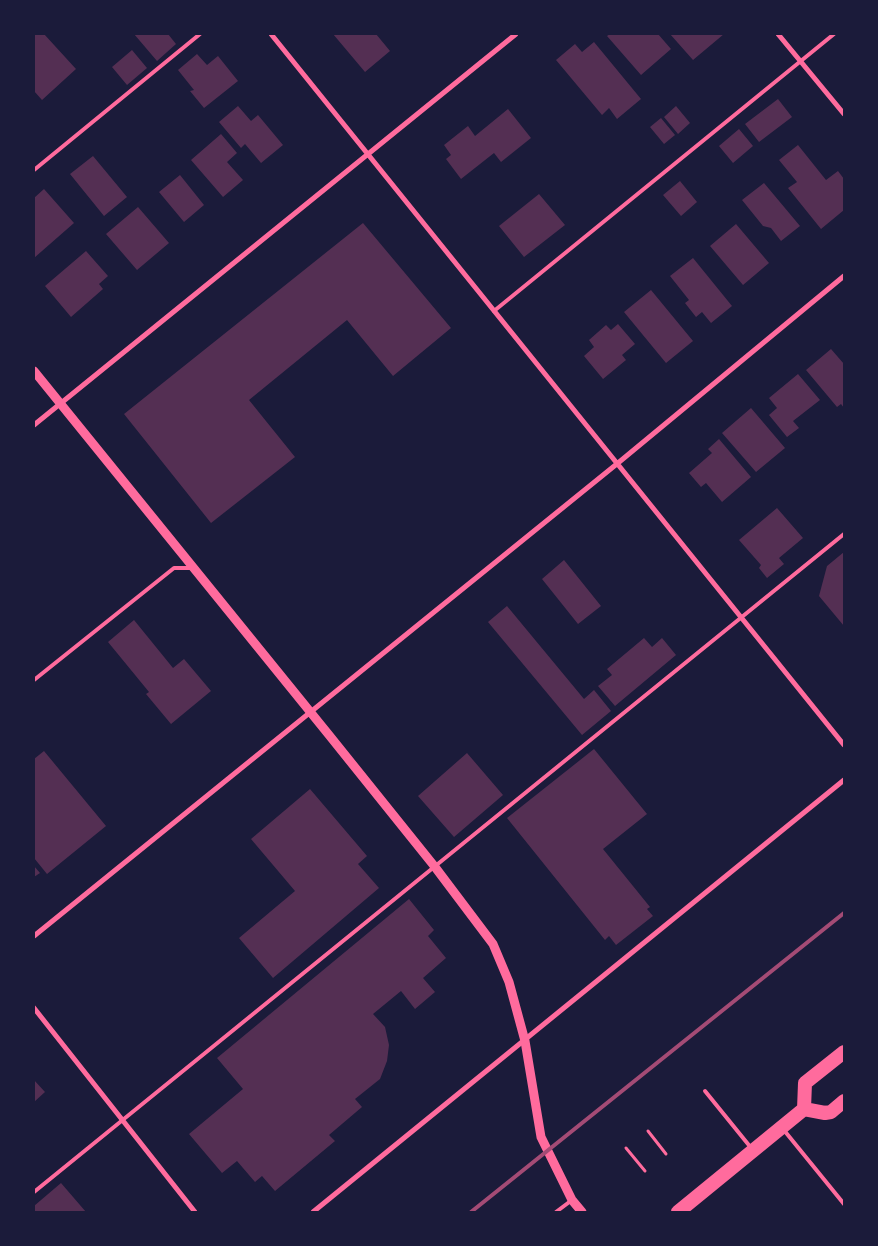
<!DOCTYPE html>
<html>
<head>
<meta charset="utf-8">
<style>
	body { margin:0 }
	#map { position:relative; width:878px; height:1246px; overflow:hidden; background:#1b1b3a; font-family:Karla,sans-serif }
	canvas { display:block }
	.frame { position:absolute; inset:0; border:35px solid #1b1b3a; pointer-events:none }
</style>
</head>
<body>
<div id="map">
<canvas width="878" height="1246"></canvas>
<div class="frame"></div>
</div>
<script>
const context = document.querySelector('canvas').getContext('2d');
context.lineJoin = 'round';
function fillPath(path, color) { context.fillStyle = color; context.fill(path, 'evenodd'); }
const shape = rows => new Path2D(rows.map(r => 'M' + r).join(''));
function trace(path, color, width, dash) { context.strokeStyle = color; context.lineWidth = width; context.lineCap = dash ? 'butt' : 'round'; context.setLineDash(dash || []); context.stroke(path); }
fillPath(shape([
	[34,34,44,34,76,69,42,100,34,91],
	[134,34,168,34,176,44,157,61],
	[333,34,376,34,390,51,365,72],
	[610,34,658,34,671,49,641,75,607,36],
	[670,34,724,34,693,60],
	[594,42,641,99,617,119,609,108,602,115,556,60,575,44,582,52],
	[132,50,147,68,127,85,112,67],
	[197,54,207,65,218,56,238,81,204,108,190,91,194,90,178,70],
	[778,99,792,117,759,142,745,124],
	[238,106,251,121,258,115,283,145,261,163,245,144,241,148,219,122],
	[676,106,690,123,678,134,664,117],
	[508,109,531,138,501,162,494,153,461,179,446,159,451,155,444,145,468,126,475,136],
	[661,118,675,135,664,144,650,127],
	[739,129,753,146,733,163,719,146],
	[221,134,237,153,227,162,243,180,223,197,191,160],
	[798,145,826,180,838,171,844,179,844,210,821,229,788,188,797,182,779,160],
	[93,156,127,197,104,216,70,174],
	[180,175,204,205,184,222,159,192],
	[680,181,697,202,681,216,663,195],
	[764,183,800,226,781,241,771,228,763,226,742,200],
	[44,189,74,223,34,258,34,198],
	[539,194,565,225,524,257,499,226],
	[138,207,169,243,137,270,106,234],
	[363,223,451,328,393,376,347,320,249,400,295,457,211,523,124,414],
	[736,224,769,263,743,285,710,246],
	[86,251,108,276,99,284,103,289,71,317,45,286],
	[693,258,732,306,711,323,702,312,696,317,685,303,689,300,670,276],
	[651,290,693,341,666,363,624,312],
	[618,324,635,344,622,355,626,360,603,379,584,356,594,347,589,340,606,325,611,330],
	[831,349,844,364,844,408,841,404,837,407,806,370],
	[798,374,820,400,793,421,799,428,787,437,769,415,777,408,769,398],
	[751,408,785,448,756,472,722,433],
	[719,439,751,477,722,502,706,483,701,487,689,473,712,453,708,449],
	[777,508,803,538,779,558,784,564,767,578,759,568,761,565,739,540],
	[844,552,844,626,819,596,827,566],
	[564,560,601,606,578,624,542,579],
	[507,606,584,699,594,690,611,711,582,735,488,622],
	[134,620,173,668,184,659,211,691,171,724,146,694,149,692,108,642],
	[644,638,652,647,662,638,676,655,615,706,598,686,612,675,607,669],
	[594,749,647,814,603,849,650,907,647,909,653,916,616,945,609,936,605,940,507,818],
	[44,751,106,826,47,874,34,858,34,759],
	[467,753,503,795,454,837,418,796],
	[310,789,367,856,358,864,379,888,273,978,239,938,295,891,251,839],
	[34,866,40,873,34,877],
	[409,899,434,930,428,936,446,958,423,978,435,992,415,1009,401,991,373,1014,385,1027,389,1045,387,1061,380,1079,355,1099,362,1107,329,1135,335,1141,275,1191,262,1176,255,1182,237,1161,222,1173,189,1134,243,1089,217,1058],
	[34,1080,45,1092,34,1102],
	[61,1183,86,1212,34,1212,34,1206]
]), '#542f53');
trace(shape([
	[648,1131,666,1154],
	[626,1148,645,1171]
]), '#ff6b9d', 3);
trace(shape([
	[34,170,200,34],
	[494,311,834,34],
	[34,680,174,568,192,568],
	[705,1091,752,1149],
	[783,1129,844,1204],
	[34,1192,844,534],
	[556,1212,572,1200]
]), '#ff6b9d', 4);
trace(shape([
	[271,34,844,745],
	[778,34,844,114],
	[34,425,516,34],
	[34,936,618,463,844,276],
	[34,1008,195,1212],
	[313,1212,844,780]
]), '#ff6b9d', 5);
trace(shape([
	[34,371,329,735,435,867,493,944,509,982,525,1041,541,1137,572,1200,582,1212]
]), '#ff6b9d', 9);
trace(shape([
	[804,1109,825,1113,831,1112,844,1101],
	[678,1212,804,1109,805,1083,844,1052]
]), '#ff6b9d', 14);
trace(shape([
	[471,1212,844,913]
]), '#a44b75', 4);
</script>
</body>
</html>
